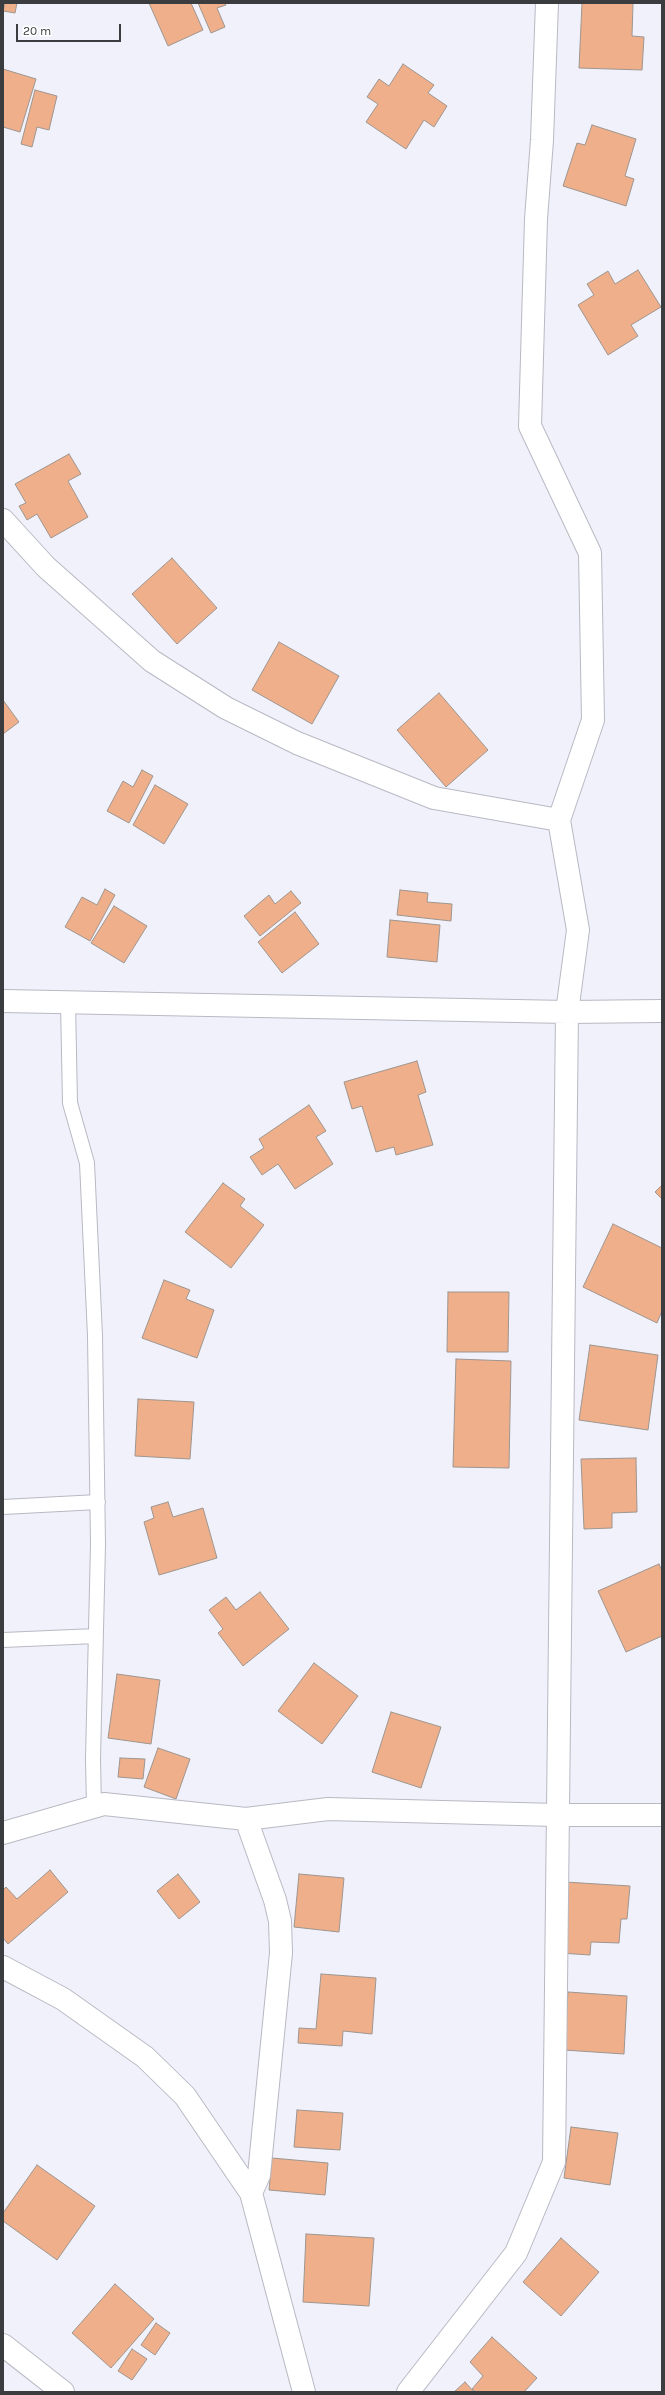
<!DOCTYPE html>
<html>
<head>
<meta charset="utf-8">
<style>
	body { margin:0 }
	#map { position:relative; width:665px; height:2395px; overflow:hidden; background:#f1f1fc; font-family:Karla,sans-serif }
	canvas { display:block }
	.frame { position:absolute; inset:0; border:4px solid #3b3c40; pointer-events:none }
	.scale { position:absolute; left:16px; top:24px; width:105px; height:18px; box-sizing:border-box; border:2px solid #3b3c40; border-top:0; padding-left:5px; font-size:12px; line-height:14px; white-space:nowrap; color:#3b3c40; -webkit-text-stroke:3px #fff; paint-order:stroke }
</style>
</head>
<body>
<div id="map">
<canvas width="665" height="2395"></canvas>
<div class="frame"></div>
<div class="scale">20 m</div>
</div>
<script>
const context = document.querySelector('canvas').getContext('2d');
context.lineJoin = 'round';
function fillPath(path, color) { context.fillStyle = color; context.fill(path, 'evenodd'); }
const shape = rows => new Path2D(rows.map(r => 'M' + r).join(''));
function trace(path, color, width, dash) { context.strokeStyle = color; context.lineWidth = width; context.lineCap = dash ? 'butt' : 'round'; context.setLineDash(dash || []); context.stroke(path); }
const building = shape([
	[5,3,17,3,15,13,3,11,5,3],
	[149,3,191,3,203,30,168,46,149,3],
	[198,3,225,3,226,5,217,8,225,27,211,33,198,3],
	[582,3,633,3,632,36,644,37,642,70,579,68,582,3],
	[403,64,434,85,428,93,447,106,434,127,424,120,406,149,366,122,378,104,367,97,379,79,389,86,403,64],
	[3,69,36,79,20,132,3,127,3,69],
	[35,90,57,96,49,130,37,127,32,147,21,144,35,90],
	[592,125,636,139,625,176,634,179,626,206,563,186,577,143,585,145,592,125],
	[638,270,661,307,631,325,638,336,608,355,578,305,594,295,587,284,608,271,615,284,638,270],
	[69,454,81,474,68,481,88,517,51,538,37,514,27,520,19,506,26,503,15,484,69,454],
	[172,558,217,608,177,644,132,594,172,558],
	[279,642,339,676,312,724,252,690,279,642],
	[439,693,488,750,446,787,397,730,439,693],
	[3,700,19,722,3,734,3,700],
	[142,770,153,776,129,823,107,811,123,781,133,787,142,770],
	[155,785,188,804,164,844,133,825,155,785],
	[105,889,115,895,90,941,65,927,82,897,97,905,105,889],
	[400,890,428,893,427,902,452,904,451,921,397,915,400,890],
	[291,891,301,903,260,936,244,916,269,895,275,904,291,891],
	[114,906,147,926,124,963,91,943,114,906],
	[295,912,319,944,282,973,258,942,295,912],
	[390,920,440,925,437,962,387,957,390,920],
	[417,1061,426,1092,418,1095,433,1145,396,1155,394,1147,376,1152,362,1106,352,1109,344,1082,417,1061],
	[309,1105,326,1131,316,1137,333,1164,295,1189,278,1164,262,1175,250,1157,264,1148,259,1139,309,1105],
	[223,1183,245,1199,240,1206,264,1225,231,1268,185,1232,223,1183],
	[662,1185,662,1199,655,1192,662,1185],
	[613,1224,662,1248,662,1311,657,1323,583,1287,613,1224],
	[164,1280,190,1290,186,1299,214,1310,197,1358,142,1338,164,1280],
	[448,1292,509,1292,508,1352,447,1352,448,1292],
	[590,1345,658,1355,648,1430,579,1420,590,1345],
	[456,1359,511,1361,509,1468,453,1467,456,1359],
	[138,1399,194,1402,190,1459,135,1456,138,1399],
	[636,1458,637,1512,612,1513,612,1528,584,1529,581,1459,636,1458],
	[168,1502,173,1517,203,1508,217,1558,159,1575,144,1522,154,1518,151,1507,168,1502],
	[659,1564,662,1571,662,1636,626,1652,598,1591,659,1564],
	[260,1592,289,1629,243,1666,218,1633,223,1629,209,1610,226,1597,236,1610,260,1592],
	[314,1663,358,1696,322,1744,278,1711,314,1663],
	[117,1674,160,1680,151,1744,108,1738,117,1674],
	[391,1712,441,1727,421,1788,372,1772,391,1712],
	[158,1748,190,1759,176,1799,144,1787,158,1748],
	[120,1758,145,1759,143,1779,118,1777,120,1758],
	[50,1870,68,1892,8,1944,3,1938,3,1890,6,1887,17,1899,50,1870],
	[178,1874,200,1902,179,1919,157,1891,178,1874],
	[299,1874,344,1878,339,1932,294,1927,299,1874],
	[565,1882,630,1886,627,1919,621,1919,619,1943,591,1942,590,1955,560,1953,565,1882],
	[321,1974,376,1978,372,2034,343,2031,342,2046,298,2043,299,2028,316,2029,321,1974],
	[568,1992,627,1996,624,2054,564,2050,568,1992],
	[297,2110,343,2113,340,2150,294,2147,297,2110],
	[571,2127,618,2133,610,2185,564,2178,571,2127],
	[272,2158,328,2163,325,2195,269,2190,272,2158],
	[37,2165,95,2206,57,2260,3,2221,3,2213,37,2165],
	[306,2234,374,2238,369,2306,303,2302,306,2234],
	[561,2238,599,2272,561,2316,523,2282,561,2238],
	[115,2284,154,2319,111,2368,72,2333,115,2284],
	[156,2323,170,2333,155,2355,141,2345,156,2323],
	[492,2337,537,2378,524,2392,476,2392,472,2389,483,2376,470,2362,492,2337],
	[132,2349,147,2359,132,2380,118,2371,132,2349],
	[465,2382,474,2392,454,2392,465,2382]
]);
fillPath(building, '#eeaf8a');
trace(building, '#9e958f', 1);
const service = shape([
	[68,1002,70,1103,87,1163,95,1336,98,1544,93,1759,94,1807],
	[3,1507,98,1502],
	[3,1640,96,1636]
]);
const minor = shape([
	[3,520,46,567,152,661,226,708,297,743,434,798,559,820],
	[3,1001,567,1012,662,1011],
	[246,1819,275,1900,280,1921,281,1953,259,2175,251,2193],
	[3,1833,104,1804,246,1819,328,1809,557,1815,662,1815],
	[3,1967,63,1999,145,2057,185,2096,251,2193,304,2392],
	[3,2345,63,2392],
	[408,2392,516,2253,554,2162,567,1012,578,930,559,820,593,720,590,553,530,426,536,219,542,140,547,3]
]);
trace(service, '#b8b9c3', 16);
trace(minor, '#b8b9c3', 24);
trace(service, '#fff', 14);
trace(minor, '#fff', 22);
</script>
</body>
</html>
